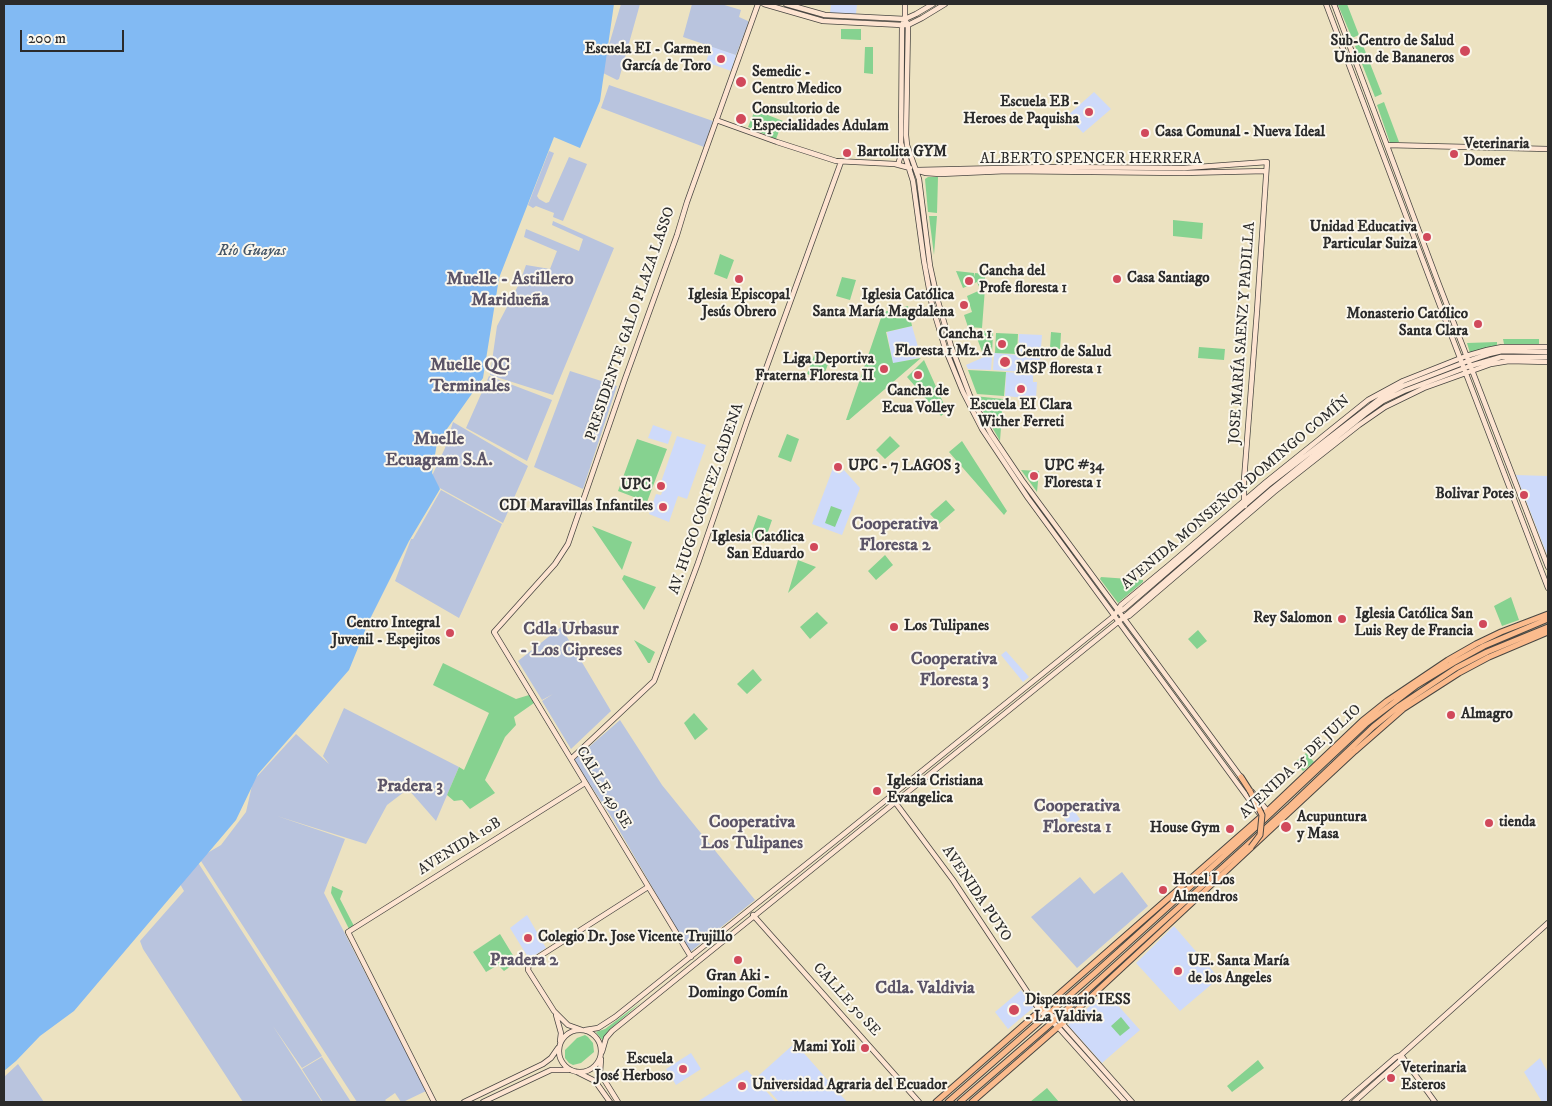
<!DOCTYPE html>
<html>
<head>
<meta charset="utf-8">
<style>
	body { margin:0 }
	#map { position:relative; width:1552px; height:1106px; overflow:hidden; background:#ece2c1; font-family:"IM FELL DW Pica",serif }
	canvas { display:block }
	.frame { position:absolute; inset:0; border:5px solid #2b2b2b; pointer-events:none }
	.scale { position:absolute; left:20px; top:30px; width:104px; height:22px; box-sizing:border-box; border:2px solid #2b2b2b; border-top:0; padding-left:6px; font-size:15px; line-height:18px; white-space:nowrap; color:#2b2b2b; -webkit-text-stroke:4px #fbf7ec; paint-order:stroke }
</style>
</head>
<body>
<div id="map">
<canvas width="1552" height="1106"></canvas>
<div class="frame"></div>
<div class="scale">200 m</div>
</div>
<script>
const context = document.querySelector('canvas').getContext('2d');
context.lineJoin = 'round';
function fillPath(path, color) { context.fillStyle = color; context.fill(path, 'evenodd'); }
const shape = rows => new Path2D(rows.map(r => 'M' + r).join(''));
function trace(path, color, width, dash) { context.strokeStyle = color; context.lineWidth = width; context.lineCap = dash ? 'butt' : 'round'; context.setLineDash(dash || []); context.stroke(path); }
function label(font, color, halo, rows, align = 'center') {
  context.font = font + ' "IM FELL DW Pica",serif'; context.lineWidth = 4; context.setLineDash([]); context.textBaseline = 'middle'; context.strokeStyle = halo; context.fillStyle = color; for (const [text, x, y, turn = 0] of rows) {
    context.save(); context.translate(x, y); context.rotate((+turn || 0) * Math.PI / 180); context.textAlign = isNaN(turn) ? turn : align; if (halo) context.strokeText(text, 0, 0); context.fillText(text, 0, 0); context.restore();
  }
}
fillPath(shape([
	[831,4,857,4,856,14,830,13],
	[711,46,736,55,731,71,706,62],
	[1094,92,1111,109,1083,133,1067,116],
	[912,326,921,357,893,364,887,332],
	[1019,334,1042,335,1039,373,993,370,994,353,1018,355],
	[984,357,992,357,991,370,968,369,966,365],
	[1006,372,1033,374,1033,382,1037,382,1036,399,1005,396],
	[653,425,672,432,668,444,648,438],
	[677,436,706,445,687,499,678,496,669,522,649,514,656,494,661,495,665,484,661,482],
	[833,468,839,474,844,470,860,488,842,535,812,524],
	[1516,475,1548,476,1548,557],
	[1006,651,1029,677,1023,682,1001,655],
	[1068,802,1080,819,1071,828,1058,810],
	[527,915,546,948,529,959,510,928],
	[1174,926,1219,978,1180,1011,1136,963],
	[1021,990,1034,1007,1008,1029,995,1012],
	[1106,992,1140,1030,1102,1063,1068,1025],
	[795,1043,847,1102,779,1102,757,1077],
	[691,1053,701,1069,676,1085,666,1069],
	[1540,1058,1548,1073,1548,1102,1542,1102,1524,1072],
	[747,1070,776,1102,697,1102]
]), '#cedafa');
fillPath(shape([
	[621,4,640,4,619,79,617,80,601,72],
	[692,4,721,4,741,10,739,17,748,21,748,24,736,55,683,37],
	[609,85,713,121,704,147,601,108],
	[549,151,554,153,537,196,539,199,546,203,549,202,569,157,587,164,563,221,553,217,554,213,536,206,533,208,528,205],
	[553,221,614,248,553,395,490,375,497,326,520,282,526,265,550,269,557,251,524,237,526,229,579,251,583,239,552,225],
	[570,371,617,386,583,489,534,467],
	[489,376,552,400,527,461,466,428],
	[453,422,528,466,503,523,429,482,445,448],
	[441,490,502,524,459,618,395,581,411,539,413,539],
	[561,627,611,711,571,749,542,701,553,694,542,700,518,661],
	[344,708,459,767,436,821,408,789,387,805,366,844,277,816,345,839,324,893,426,1091,403,1102,401,1102,395,1093,385,1100,387,1102,357,1102,199,858,221,845,246,812,253,781,296,734,329,764,323,756],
	[620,720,662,785,755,900,690,952,612,818,574,760],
	[197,861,322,1056,302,1068,273,1026,322,1102,243,1102,143,949,140,941,184,891,180,884],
	[1122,872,1148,906,1077,968,1031,917,1080,877,1094,894],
	[322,1057,351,1102,323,1102,302,1069],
	[18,1064,44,1102,4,1102,4,1077]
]), '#b9c4de');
fillPath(shape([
	[1340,4,1347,4,1359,35,1352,38,1338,5],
	[841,29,861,29,861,40,841,39],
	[1362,43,1382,94,1375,97,1355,46],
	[865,47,873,47,873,74,864,73],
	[1384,102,1399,142,1390,143,1377,105],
	[755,110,783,121,776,139,748,127],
	[928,177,938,177,937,213,928,212,925,179],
	[929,216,937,216,934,255],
	[1173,220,1203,223,1202,239,1173,236],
	[720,254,734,260,727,279,714,274],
	[956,271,974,273,975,277,975,273,985,274,985,287,980,289,977,282,963,288],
	[842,277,856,280,850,300,836,296],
	[985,288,982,328,968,327,964,315,972,312,967,296],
	[908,306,912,326,886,332,893,363,921,358,849,420,846,420,883,312],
	[974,330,993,332,992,356,984,357],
	[1051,332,1061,333,1060,349,1050,348],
	[996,333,1018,334,1017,354,995,353],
	[1503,339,1539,339,1539,344,1504,344],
	[1497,342,1497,346,1470,353,1467,343],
	[1199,347,1225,349,1224,360,1198,358],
	[815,353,830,359,822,380,807,374],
	[924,360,947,411,941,416,907,377],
	[968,370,1006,372,1004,396,977,394],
	[974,396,1003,399,1000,441],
	[787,434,799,439,791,462,778,457],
	[890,436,900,446,885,459,876,450],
	[637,439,667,449,647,502,618,491],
	[962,441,1007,511,1004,515,949,452],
	[1021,470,1039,471,1037,492],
	[946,500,955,510,939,524,930,514],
	[831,506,842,510,835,527,825,523],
	[758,515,772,520,764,543,750,537],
	[592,526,632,542,622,570],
	[885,555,893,565,876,580,868,571],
	[798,560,816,567,788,593],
	[624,575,656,587,644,610,622,579],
	[1101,577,1143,580,1143,582,1118,603,1100,579],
	[1511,597,1519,620,1502,626,1494,606],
	[817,612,828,623,810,639,800,627],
	[1198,630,1207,641,1197,649,1188,639],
	[634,640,655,652,650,663,648,663],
	[443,663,516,699,529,695,534,703,514,717,516,725,505,737,485,780,495,793,470,809,462,800,454,801,447,795,459,767,464,770,489,713,433,685],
	[753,669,762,680,747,694,737,684],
	[694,713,708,729,695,740,684,723],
	[1306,753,1314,762,1303,771,1295,762],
	[332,886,343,891,340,899,354,926,349,929,331,893],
	[500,934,517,962,504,971,498,965,486,972,473,952],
	[641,1002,608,1031,603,1041,596,1032,605,1029],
	[1121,1017,1130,1028,1120,1036,1111,1026],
	[585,1035,588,1037,593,1043,594,1052,581,1063,573,1065,569,1063,565,1058,565,1050,577,1038],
	[1258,1060,1264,1068,1232,1092,1227,1086],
	[1047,1088,1059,1102,1030,1102]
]), '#86d290');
fillPath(shape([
	[4,4,614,4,600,101,580,148,554,137,499,278,483,378,437,443,432,473,440,489,409,541,369,621,349,670,258,774,236,820,74,1011,40,1036,16,1061,4,1071]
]), '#82baf3');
const secondary = shape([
	[764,4,823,21,902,25,908,25,922,18,945,4],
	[786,4,825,15,905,19,916,14,933,4],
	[905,4,905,19,902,25,901,143,913,181,924,261,932,305,945,348,963,392,982,429,1028,498,1259,813],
	[1326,4,1442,311,1548,588],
	[1334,4,1438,282,1548,567],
	[905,19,908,25,906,135,907,145,919,179,930,266,937,298,951,346,970,396,991,434,1022,480,1243,780],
	[716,120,777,142,836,161,895,164,910,168],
	[1387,145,1548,149],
	[898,165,902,151],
	[917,170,1046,167,1184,168,1267,162,1257,311,1244,480,1244,501,1245,506],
	[919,171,926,173,940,174,1007,171,1182,173,1266,171],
	[1118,612,1124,609,1268,485,1382,397,1403,386,1468,361,1489,354,1502,351,1548,352],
	[1124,618,1129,616,1274,492,1359,425,1385,407,1424,388,1491,364,1509,361,1548,362],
	[571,759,654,681,698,563,747,421,841,162],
	[1252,792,1269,813],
	[895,802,953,880,1040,1011,1058,1027,1125,1102],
	[753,915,919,1102],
	[691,957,494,632,555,564,568,544,625,379,677,235,687,202,758,4],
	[1041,1007,1062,1023,1132,1102],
	[556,1015,561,1033,560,1041],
	'559 1051a21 21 0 1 1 42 0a21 21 0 1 1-42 0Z',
	[582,1030,568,1025,554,1011,528,970,529,963,648,887],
	[585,1030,598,1028,615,1017,839,838,1114,616,1121,605,1168,566,1266,482,1368,400,1403,381,1466,356,1487,350,1502,347,1548,347],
	[602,1052,606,1038,612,1031,1123,618,1272,489,1365,414,1383,401,1404,391,1470,366,1501,357,1548,357],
	[1401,1055,1435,1102],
	[601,1059,600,1073,618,1102],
	[577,1072,595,1081,610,1102],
	[434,1102,348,932,585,783],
	[464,1102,543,1064,551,1058,558,1048],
	[483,1102,551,1070,569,1070],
	[1344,1102,1396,1057,1401,1055,1548,923],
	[1354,1102,1400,1061,1401,1055]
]);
const primary = shape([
	[1241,777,1250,791],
	[936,1102,1262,816,1362,721,1387,701,1448,660,1476,644,1501,632,1548,614],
	[948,1102,1095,973,1265,819,1367,723,1417,685,1453,663,1484,646,1548,619],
	[960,1102,1056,1019,1290,806,1373,727,1399,706,1456,668,1487,652,1548,627],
	[972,1102,1066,1020,1355,751,1403,709,1459,673,1489,657,1548,632]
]);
trace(secondary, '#484642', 6);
trace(primary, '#484642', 7);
trace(secondary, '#fde4d1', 4.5);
trace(primary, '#fbbb8d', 5);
const primaryBridge = shape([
	[1250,791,1262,815,1260,835,1251,847]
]);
trace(primaryBridge, '#484642', 7, []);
trace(primaryBridge, '#fbbb8d', 5);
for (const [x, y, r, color] of [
	[1465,51,6,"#d1495b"],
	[721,59,5,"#d1495b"],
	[741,82,6,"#d1495b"],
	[1089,112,5,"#d1495b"],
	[741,119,6,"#d1495b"],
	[1145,133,5,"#d1495b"],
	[847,153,5,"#d1495b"],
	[1454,154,5,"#d1495b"],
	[1427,237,5,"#d1495b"],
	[739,279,5,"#d1495b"],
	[1117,279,5,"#d1495b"],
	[969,281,5,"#d1495b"],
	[964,305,5,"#d1495b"],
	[1478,324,5,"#d1495b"],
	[1002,344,5,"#d1495b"],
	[1005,362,6,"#d1495b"],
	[884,369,5,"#d1495b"],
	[918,375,5,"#d1495b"],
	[1021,389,5,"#d1495b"],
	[838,467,5,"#d1495b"],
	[1034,476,5,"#d1495b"],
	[661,486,5,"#d1495b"],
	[1524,495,5,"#d1495b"],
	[663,507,5,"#d1495b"],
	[814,547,5,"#d1495b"],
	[1342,619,5,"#d1495b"],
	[1483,624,5,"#d1495b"],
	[894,627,5,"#d1495b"],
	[450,633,5,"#d1495b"],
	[1451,715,5,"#d1495b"],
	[877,791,5,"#d1495b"],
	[1489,823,5,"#d1495b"],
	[1286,827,6,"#d1495b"],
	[1230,829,5,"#d1495b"],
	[1163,890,5,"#d1495b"],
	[528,938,5,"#d1495b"],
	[738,960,5,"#d1495b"],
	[1178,971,5,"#d1495b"],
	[1014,1010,6,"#d1495b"],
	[865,1048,5,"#d1495b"],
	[683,1069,5,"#d1495b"],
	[1391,1078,5,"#d1495b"],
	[742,1086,5,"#d1495b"]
]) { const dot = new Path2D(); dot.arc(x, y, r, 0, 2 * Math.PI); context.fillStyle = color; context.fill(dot); trace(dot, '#fbf7ec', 2); }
label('bold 15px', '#2b2b2b', '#fbf7ec', [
	["Sub-Centro de Salud",1454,42,"right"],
	["Union de Bananeros",1454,59,"right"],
	["Escuela EI - Carmen",711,50,"right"],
	["García de Toro",711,67,"right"],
	["Semedic -",752,73],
	["Centro Medico",752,90],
	["Escuela EB -",1079,103,"right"],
	["Heroes de Paquisha",1079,120,"right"],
	["Consultorio de",752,110],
	["Especialidades Adulam",752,127],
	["Casa Comunal - Nueva Ideal",1155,133],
	["Veterinaria",1464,145],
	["Domer",1464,162],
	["Bartolita GYM",857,153],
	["Unidad Educativa",1417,228,"right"],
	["Particular Suiza",1417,245,"right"],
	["Cancha del",979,272],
	["Profe floresta 1",979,289],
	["Casa Santiago",1127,279],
	["Iglesia Episcopal",739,296,"center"],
	["Jesús Obrero",739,313,"center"],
	["Iglesia Católica",954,296,"right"],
	["Santa María Magdalena",954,313,"right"],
	["Monasterio Católico",1468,315,"right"],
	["Santa Clara",1468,332,"right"],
	["Cancha 1",992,335,"right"],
	["Floresta 1 Mz. A",992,352,"right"],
	["Centro de Salud",1016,353],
	["MSP floresta 1",1016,370],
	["Liga Deportiva",874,360,"right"],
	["Fraterna Floresta II",874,377,"right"],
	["Cancha de",918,392,"center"],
	["Ecua Volley",918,409,"center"],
	["Escuela EI Clara",1021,406,"center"],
	["Wither Ferreti",1021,423,"center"],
	["UPC - 7 LAGOS 3",848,467],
	["UPC #34",1044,467],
	["Floresta 1",1044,484],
	["UPC",651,486,"right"],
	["Bolivar Potes",1514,495,"right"],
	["CDI Maravillas Infantiles",653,507,"right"],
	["Iglesia Católica",804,538,"right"],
	["San Eduardo",804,555,"right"],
	["Iglesia Católica San",1473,615,"right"],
	["Luis Rey de Francia",1473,632,"right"],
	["Rey Salomon",1332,619,"right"],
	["Centro Integral",440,624,"right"],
	["Juvenil - Espejitos",440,641,"right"],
	["Los Tulipanes",904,627],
	["Almagro",1461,715],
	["Iglesia Cristiana",887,782],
	["Evangelica",887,799],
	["Acupuntura",1297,818],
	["y Masa",1297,835],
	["tienda",1499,823],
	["House Gym",1220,829,"right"],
	["Hotel Los",1173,881],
	["Almendros",1173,898],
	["Colegio Dr. Jose Vicente Trujillo",538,938],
	["UE. Santa María",1188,962],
	["de los Angeles",1188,979],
	["Gran Aki -",738,977,"center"],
	["Domingo Comín",738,994,"center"],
	["Dispensario IESS",1025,1001],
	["- La Valdivia",1025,1018],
	["Mami Yoli",855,1048,"right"],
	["Escuela",673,1060,"right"],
	["José Herboso",673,1077,"right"],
	["Veterinaria",1401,1069],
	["Esteros",1401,1086],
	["Universidad Agraria del Ecuador",752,1086]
], 'left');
label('15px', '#2b2b2b', '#fbf7ec', [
	["ALBERTO SPENCER HERRERA",1091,160],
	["PRESIDENTE GALO PLAZA LASSO",631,324,-71],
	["JOSE MARÍA SAENZ Y PADILLA",1243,333,-86],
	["AVENIDA MONSEÑOR DOMINGO COMÍN",1236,493,-40],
	["AV. HUGO CORTEZ CADENA",707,499,-71],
	["AVENIDA 25 DE JULIO",1301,762,-43],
	["CALLE 49 SE",603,788,59],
	["AVENIDA 10B",460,847,-32],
	["AVENIDA PUYO",976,894,56],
	["CALLE 50 SE",846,1000,48]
]);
label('italic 16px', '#455667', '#fbf7ec', [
	["Río Guayas",252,252]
]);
label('bold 18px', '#5b5467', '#fbf7ec', [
	["Muelle - Astillero",510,280],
	["Maridueña",510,301],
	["Muelle QC",470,366],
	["Terminales",470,387],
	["Muelle",439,440],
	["Ecuagram S.A.",439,461],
	["Cooperativa",895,525],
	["Floresta 2",895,546],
	["Cdla Urbasur",571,630],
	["- Los Cipreses",571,651],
	["Cooperativa",954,660],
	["Floresta 3",954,681],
	["Pradera 3",410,787],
	["Cooperativa",1077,807],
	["Floresta 1",1077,828],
	["Cooperativa",752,823],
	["Los Tulipanes",752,844],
	["Pradera 2",524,961],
	["Cdla. Valdivia",925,989]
]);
</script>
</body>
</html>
